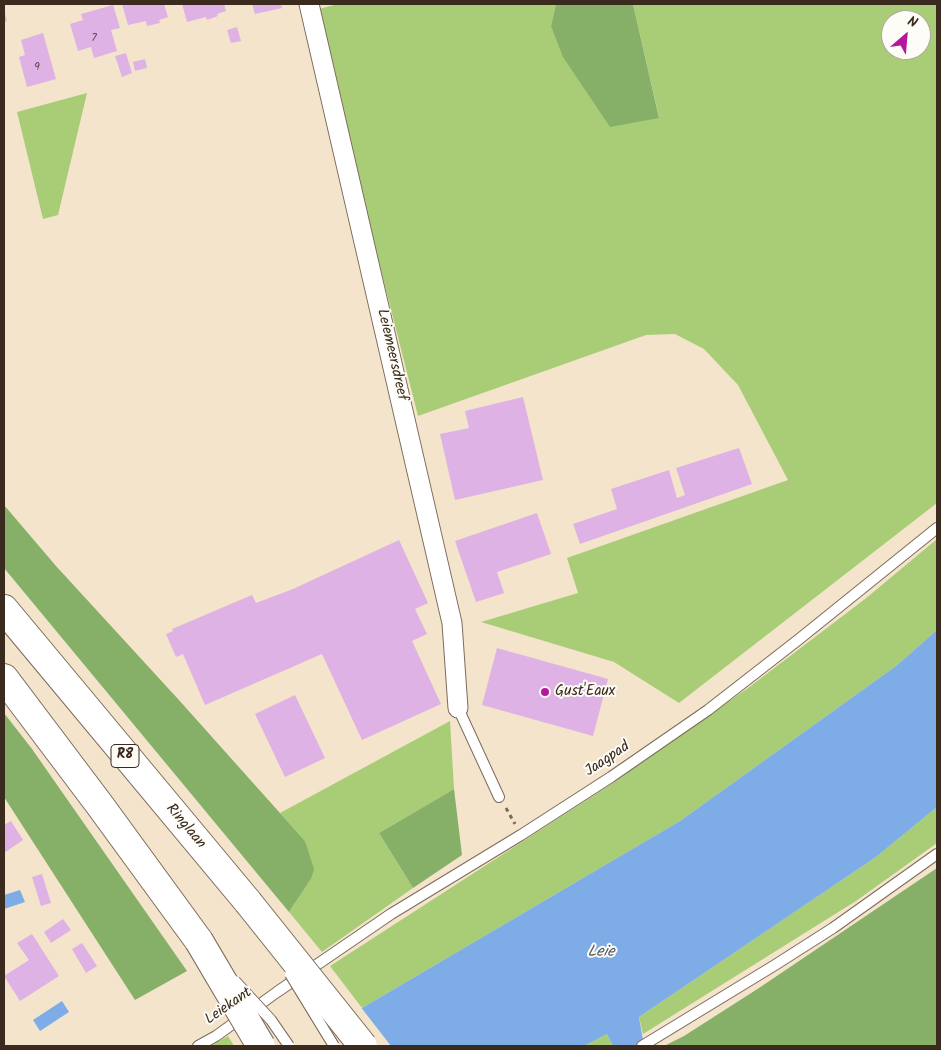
<!DOCTYPE html>
<html>
<head>
<meta charset="utf-8">
<style>
	body { margin:0 }
	#map { position:relative; width:941px; height:1050px; overflow:hidden; background:#f4e4cb; font-family:Kalam,sans-serif }
	canvas { display:block }
	.frame { position:absolute; inset:0; border:5px solid #3b2a1e; pointer-events:none }
	.north { position:absolute; left:881px; top:10px; width:50px; height:50px; box-sizing:border-box; background:#fdfcf7; border:1px solid #afa8a0; border-radius:50%; rotate:27deg; font-size:14px; font-weight:700; line-height:20px; text-align:center; color:#3b2a1e }
	.north::after { content:''; display:block; margin:auto; width:18px; height:22px; background:#b5179e; clip-path:polygon(50% 0,100% 100%,50% 72%,0 100%) }
</style>
</head>
<body>
<div id="map">
<canvas width="941" height="1050"></canvas>
<div class="frame"></div>
<div class="north">N</div>
</div>
<script>
const context = document.querySelector('canvas').getContext('2d');
context.lineJoin = 'round';
function fillPath(path, color) { context.fillStyle = color; context.fill(path, 'evenodd'); }
const shape = rows => new Path2D(rows.map(r => 'M' + r).join(''));
function trace(path, color, width, dash) { context.strokeStyle = color; context.lineWidth = width; context.lineCap = dash ? 'butt' : 'round'; context.setLineDash(dash || []); context.stroke(path); }
function label(font, color, halo, rows, align = 'center') {
  context.font = font + ' Kalam,sans-serif'; context.lineWidth = 4; context.setLineDash([]); context.textBaseline = 'middle'; context.strokeStyle = halo; context.fillStyle = color; for (const [text, x, y, turn = 0] of rows) {
    context.save(); context.translate(x, y); context.rotate((+turn || 0) * Math.PI / 180); context.textAlign = isNaN(turn) ? turn : align; if (halo) context.strokeText(text, 0, 0); context.fillText(text, 0, 0); context.restore();
  }
}
fillPath(shape([
	[338,4,556,4,551,26,659,117,633,4,937,4,937,503,679,703,614,662,481,622,578,593,567,558,788,480,738,385,704,349,675,334,646,335,418,416,315,10],
	[891,20,921,20,921,50,891,50],
	[87,93,58,215,43,219,17,112],
	[937,539,937,630,896,666,680,821,362,1008,330,966,613,783,748,688,865,599],
	[450,721,454,789,379,833,413,888,322,952,289,912,311,879,305,841,280,813],
	[937,807,937,843,856,901,643,1034,639,1017,876,857],
	[607,1034,613,1046,584,1046],
	[228,1036,234,1046,211,1046]
]), '#a9cd77');
fillPath(shape([
	[556,4,633,4,659,118,610,127,563,57,551,26],
	[4,505,56,566,178,699,305,841,314,869,311,879,289,912,4,568],
	[4,713,32,749,187,971,135,1000,4,797],
	[454,789,462,855,413,888,379,833],
	[937,868,937,1046,664,1046,684,1036,759,988]
]), '#86b068');
fillPath(shape([
	[937,630,937,807,876,857,639,1017,644,1046,613,1046,607,1034,584,1046,279,1046,362,1008,680,821,896,666],
	[20,890,25,902,4,909,4,895],
	[62,1001,69,1012,40,1031,33,1020]
]), '#7dace7');
fillPath(shape([
	[360,1006,391,1046,277,1046,278,1044]
]), '#f4e4cb');
fillPath(shape([
	[122,4,164,4,168,17,159,20,160,23,147,26,146,21,128,25],
	[182,4,224,4,226,11,217,14,218,16,207,20,206,17,187,22],
	[252,4,281,4,282,8,255,14],
	[113,5,120,28,111,30,117,51,94,58,91,47,78,51,70,24,83,20,81,14],
	[4,10,7,21,4,22],
	[237,27,241,41,231,43,227,30],
	[43,33,56,79,27,87,19,57,25,55,21,40],
	[126,53,132,73,122,77,115,56],
	[145,59,147,68,135,71,133,62],
	[523,397,543,480,455,500,440,434,469,428,465,411],
	[739,448,752,484,580,544,573,524,617,509,611,489,669,470,677,498,685,495,676,468],
	[537,513,551,554,497,572,504,593,476,602,455,541],
	[399,540,428,603,415,609,427,634,412,641,441,704,362,740,322,654,205,705,183,654,176,657,166,634,173,631,172,629,252,595,256,603,293,589],
	[497,648,608,679,593,736,482,705],
	[295,695,325,758,285,777,255,714],
	[11,821,23,840,4,853,4,825],
	[42,874,51,903,41,906,32,877],
	[63,919,71,930,51,943,44,932],
	[32,934,59,976,20,1001,4,976,29,960,17,943],
	[82,943,97,966,86,973,72,949]
]), '#deb2e5');
const lane = shape([
	[458,708,499,797],
	[198,1046,216,1036,277,992,391,914,521,835,611,777,708,710,798,640,937,528],
	[642,1046,775,965,833,928,937,854]
]);
const street = shape([
	[309,4,452,623,458,708]
]);
const highway = shape([
	[4,609,248,902],
	[4,678,99,804,199,941]
]);
trace(lane, '#7c6b5b', 12);
trace(street, '#7c6b5b', 21);
trace(highway, '#7c6b5b', 30);
trace(shape([
	[506,808,515,824]
]), '#7c6b5b', 3, [4, 4]);
trace(lane, '#fff', 10);
trace(street, '#fff', 19);
trace(highway, '#fff', 28);
const laneBridge = shape([
	[290,974,334,1046],
	[235,981,271,1020,289,1046]
]);
const highwayBridge = shape([
	[248,902,363,1046],
	[199,941,261,1046]
]);
trace(laneBridge, '#7c6b5b', 12, []);
trace(highwayBridge, '#7c6b5b', 30, []);
trace(laneBridge, '#fff', 10);
trace(highwayBridge, '#fff', 28);
for (const [x, y, r, color] of [
	[545,692,5,"#b5179e"]
]) { const dot = new Path2D(); dot.arc(x, y, r, 0, 2 * Math.PI); context.fillStyle = color; context.fill(dot); trace(dot, '#fdfcf7', 2); }
label('12px', '#644c50', null, [
	["7",94,39],
	["9",37,68]
]);
for (const [x, y, w] of [
	[125,756,28]
]) { const box = new Path2D(); box.roundRect(x - w / 2, y - 11.5, w, 23, 4); context.fillStyle = '#fdfcf7'; context.fill(box); trace(box, '#3b2a1e', 1); }
label('bold 14px', '#3b2a1e', null, [
	["R8",125,756]
]);
label('15px', '#3b2a1e', '#fdfcf7', [
	["Leiemeersdreef",391,355,77],
	["Jaagpad",608,760,-34],
	["Ringlaan",185,827,50],
	["Leiekant",229,1007,-35]
]);
label('15px', '#3b2a1e', '#fdfcf7', [
	["Gust'Eaux",555,692]
], 'left');
label('italic 16px', '#525864', '#fdfcf7', [
	["Leie",601,953]
]);
</script>
</body>
</html>
